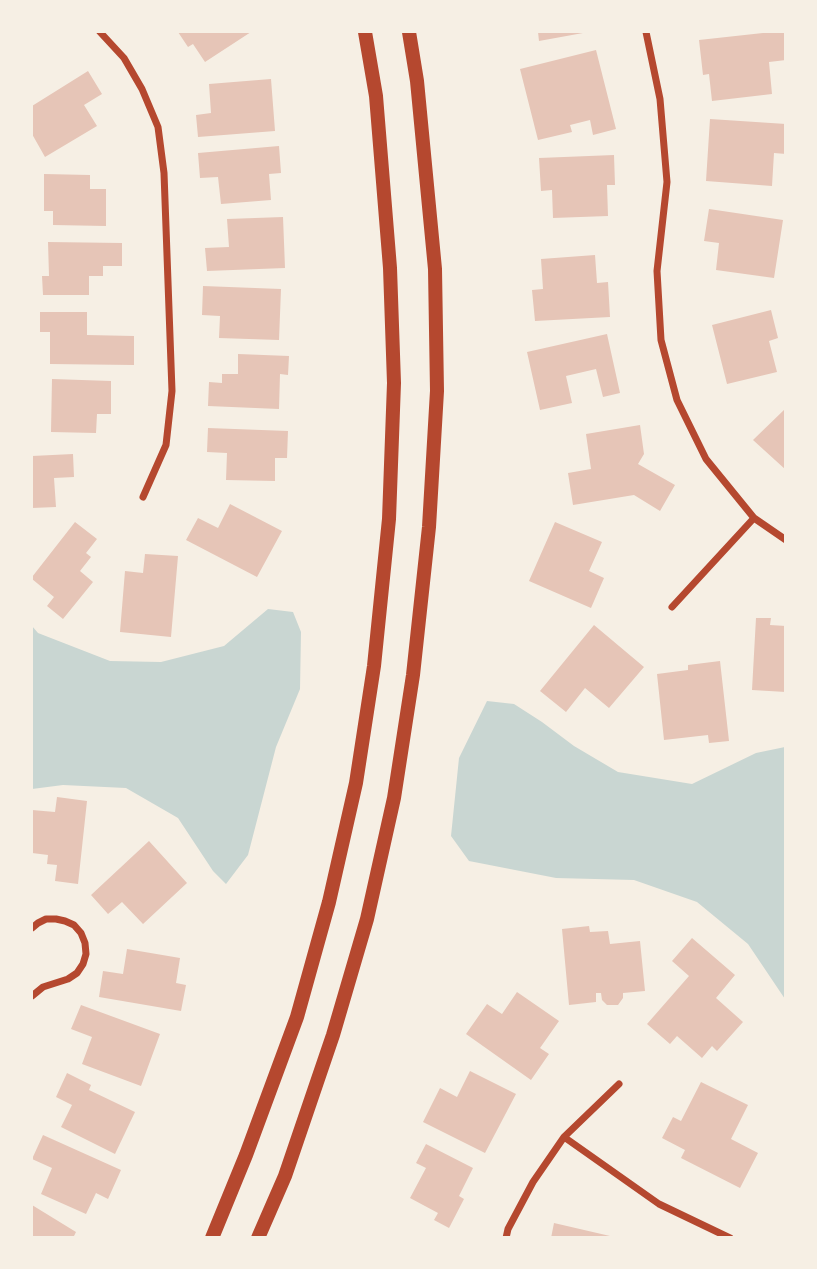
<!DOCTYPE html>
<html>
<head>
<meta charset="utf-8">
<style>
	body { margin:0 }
	#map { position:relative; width:817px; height:1269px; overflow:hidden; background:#f6efe4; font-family:"Noto Sans",sans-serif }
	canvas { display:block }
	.frame { position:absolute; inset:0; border:33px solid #f6efe4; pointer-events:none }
</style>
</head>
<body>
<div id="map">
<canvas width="817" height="1269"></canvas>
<div class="frame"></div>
</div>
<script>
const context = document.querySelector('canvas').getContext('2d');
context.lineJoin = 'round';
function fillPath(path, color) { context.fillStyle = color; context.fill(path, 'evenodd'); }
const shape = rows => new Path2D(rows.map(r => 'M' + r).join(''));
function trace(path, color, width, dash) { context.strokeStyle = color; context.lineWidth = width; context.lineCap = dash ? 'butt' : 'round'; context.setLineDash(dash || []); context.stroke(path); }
fillPath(shape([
	[268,609,293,612,301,632,300,689,276,747,248,855,226,884,213,871,178,818,126,788,63,785,32,789,32,626,38,633,110,661,161,662,224,646],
	[487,701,514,704,542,722,574,746,618,772,692,784,756,753,785,747,785,1002,785,999,748,944,697,902,634,880,556,878,469,861,451,836,459,758]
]), '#c9d6d2');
fillPath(shape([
	[178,32,251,32,205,62,193,44,188,47],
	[538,32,582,32,583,33,539,41],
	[772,32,786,32,786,60,769,62,772,94,712,101,709,74,703,75,699,40],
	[596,50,616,129,593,135,590,120,570,125,572,132,538,140,520,69],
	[88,71,102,94,84,105,97,126,45,157,32,134,32,106],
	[271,79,275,131,198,137,196,115,211,113,209,84],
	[710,119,786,124,786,154,774,153,772,186,706,181],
	[279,146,281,173,269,174,271,200,221,204,218,177,200,178,198,153],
	[614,155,615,185,607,185,608,216,553,218,552,190,541,191,539,158],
	[44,174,90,175,90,189,106,189,106,226,53,225,53,211,44,211],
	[709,209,783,220,774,278,716,270,719,243,704,241],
	[283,217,285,268,207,271,205,248,229,247,227,219],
	[48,242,122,243,122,266,103,266,103,276,89,276,89,295,43,295,42,276,49,276],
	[595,255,597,283,608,282,610,317,535,321,532,290,543,289,541,259],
	[203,286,281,289,279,340,219,338,220,316,202,315],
	[771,310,778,338,769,341,777,372,727,384,712,325],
	[40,312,87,312,87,335,134,336,134,365,50,364,50,332,40,332],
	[607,334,620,393,603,397,596,369,566,376,572,403,540,410,527,352],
	[238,354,289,356,288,375,280,374,279,409,208,406,209,382,222,383,222,374,238,374],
	[52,379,111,381,111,414,97,414,96,433,51,432],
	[786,408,786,470,753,440],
	[640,425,644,454,638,464,675,485,660,511,634,495,573,505,568,473,591,469,586,434],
	[208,428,288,431,287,458,275,458,275,481,226,480,227,453,207,452],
	[73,454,74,477,54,478,56,507,32,508,32,456],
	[230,504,282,531,257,577,186,540,198,518,218,528],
	[75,522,97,539,86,553,91,557,80,571,93,582,63,619,47,606,54,597,32,579,32,577],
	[555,522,602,542,589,571,604,578,591,608,529,581],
	[145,554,178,556,171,637,120,632,125,571,143,573],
	[756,618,771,618,770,625,786,626,786,692,752,690],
	[594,625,644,667,609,708,585,688,566,712,540,691],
	[720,661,729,741,709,743,708,735,664,740,657,674,688,670,688,665],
	[57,797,87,801,78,884,55,881,57,865,47,864,48,855,32,853,32,810,55,812],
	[149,841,187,883,143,924,122,902,108,914,91,895],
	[589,926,590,932,608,931,610,944,640,941,645,991,623,993,623,998,618,1005,607,1005,602,1000,601,993,596,993,596,1002,569,1005,562,929],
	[692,938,735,975,716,998,743,1022,717,1051,712,1046,702,1058,677,1036,670,1044,647,1024,689,976,672,961],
	[127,949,180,958,176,983,186,985,181,1011,99,997,103,971,123,974],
	[517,992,559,1021,540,1048,549,1054,531,1080,466,1034,487,1004,502,1014],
	[81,1005,160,1034,141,1086,82,1064,92,1037,71,1029],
	[470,1071,516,1094,485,1153,423,1122,440,1088,457,1097],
	[67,1073,91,1085,89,1090,135,1112,115,1154,61,1127,72,1105,56,1097],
	[701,1082,748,1105,731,1139,758,1153,740,1188,681,1158,685,1150,662,1138,673,1117,681,1121],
	[43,1135,121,1170,108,1199,96,1193,86,1214,41,1194,52,1168,32,1159],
	[426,1144,473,1168,459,1196,464,1199,449,1228,434,1220,438,1213,410,1198,426,1168,416,1163],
	[32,1205,76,1232,73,1238,32,1238],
	[554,1223,610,1236,610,1238,551,1238]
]), '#e6c5b7');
trace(shape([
	[100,32,124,58,142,89,158,127,164,173,172,391,166,445,143,497],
	[646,32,660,99,667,182,657,271,661,340,677,400,706,459,754,518,786,540],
	[672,607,754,518],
	[32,928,38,923,46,919,56,919,65,921,74,925,81,933,85,943,86,954,83,964,77,973,68,979,43,987,32,996],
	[564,1137,659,1204,730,1238],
	[506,1238,508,1229,533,1182,564,1137,619,1084]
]), '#b5482f', 7);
trace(shape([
	[212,1238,246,1155,297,1017,329,902,356,783,374,666,389,519,394,383,390,268,376,96,365,32],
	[258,1238,285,1176,333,1035,367,919,394,798,413,675,429,527,437,391,435,269,417,81,409,32]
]), '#b5482f', 14);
</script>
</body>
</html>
